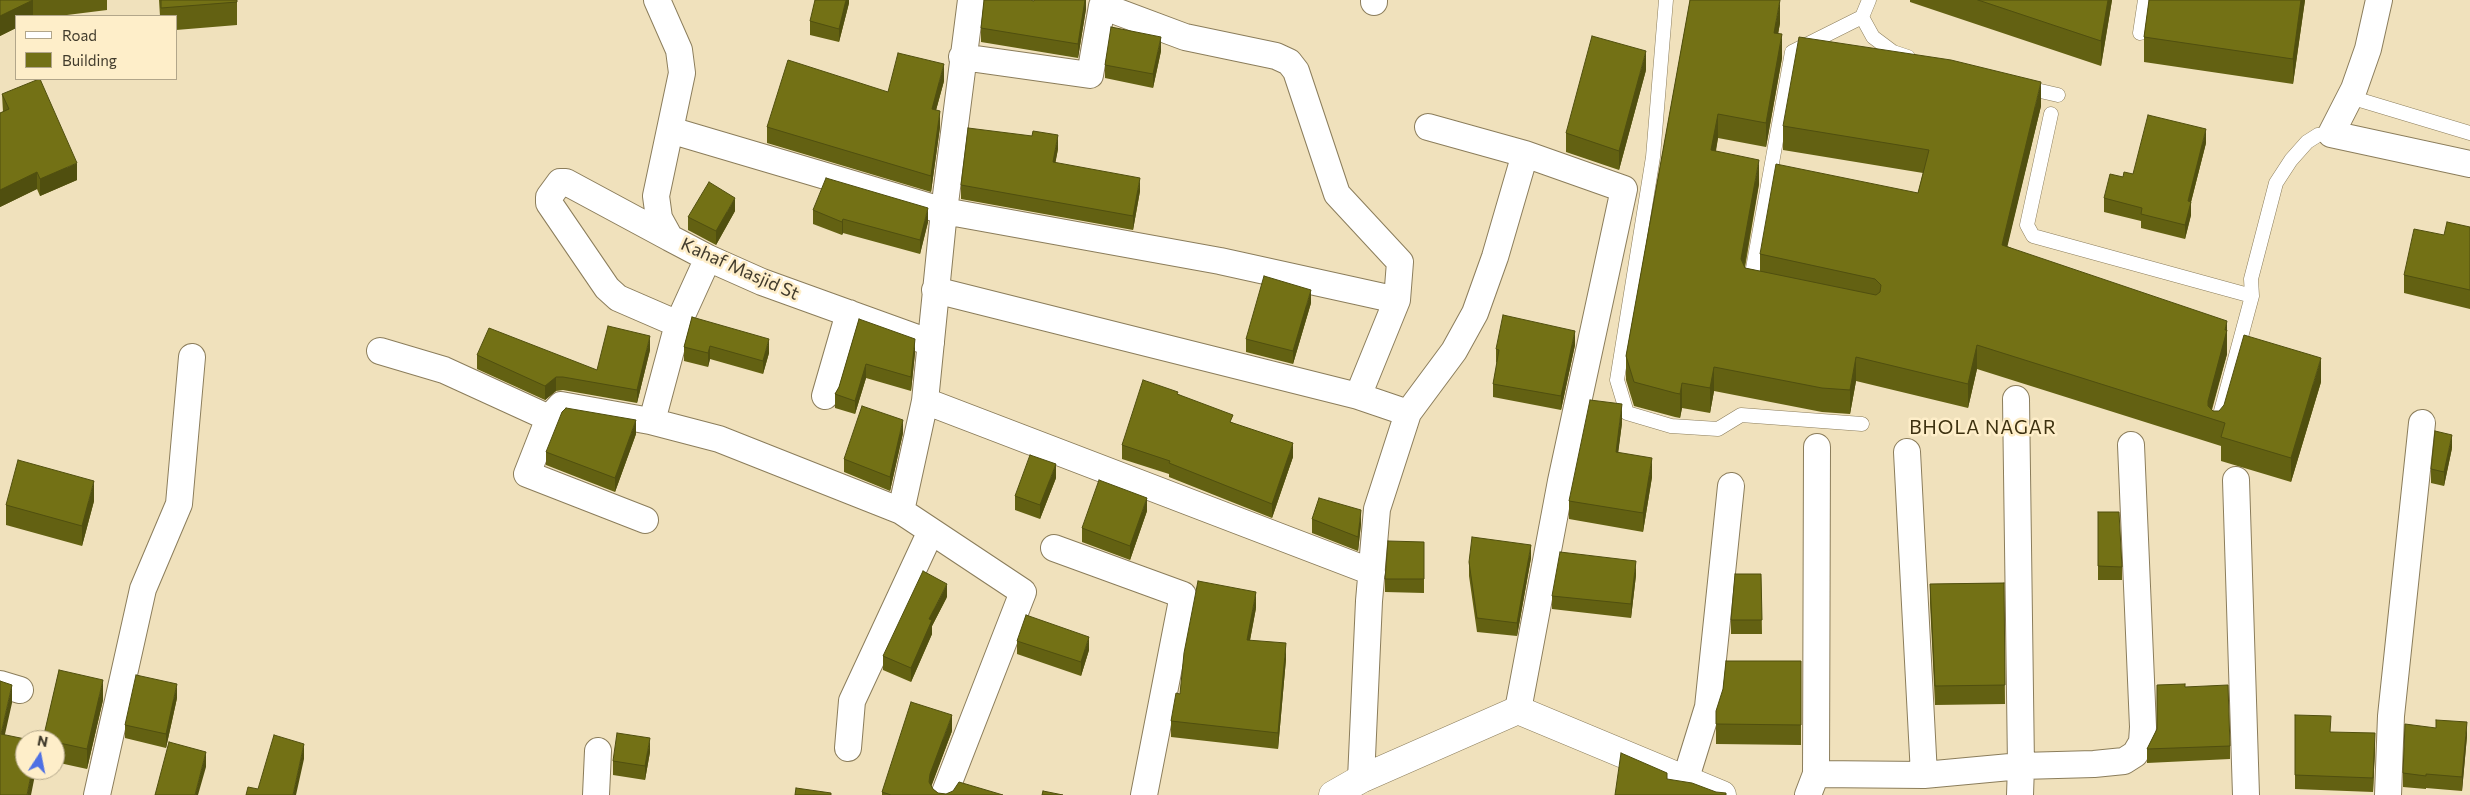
<!DOCTYPE html>
<html>
<head>
<meta charset="utf-8">
<style>
	body { margin:0 }
	#map { position:relative; width:2470px; height:795px; overflow:hidden; background:#f0e1bc; font-family:Commissioner,sans-serif }
	canvas { display:block }
	.legend { position:absolute; left:15px; top:15px; width:162px; height:65px; box-sizing:border-box; background:#feeec9; border:1px solid #b2a68a; margin:0; padding:6px 9px; list-style:none; font-size:15px; color:#413b2c }
	.legend li { display:flex; align-items:center; gap:10px; height:25px }
	.legend b { width:25px; border:1px solid #b2a68a }
	.north { position:absolute; left:15px; top:730px; width:50px; height:50px; box-sizing:border-box; background:#feeec9; border:1px solid #b2a68a; border-radius:50%; rotate:11deg; font-size:14px; font-weight:700; line-height:20px; text-align:center; color:#413b2c }
	.north::after { content:''; display:block; margin:auto; width:18px; height:22px; background:#4e70e4; clip-path:polygon(50% 0,100% 100%,50% 72%,0 100%) }
</style>
</head>
<body>
<div id="map">
<canvas width="2470" height="795"></canvas>
<ul class="legend">
<li><b style="height:6px;background:#fff"></b>Road</li>
<li><b style="height:14px;background:#737115"></b>Building</li>
</ul>
<div class="north">N</div>
</div>
<script>
const context = document.querySelector('canvas').getContext('2d');
context.lineJoin = 'round';
const shape = rows => new Path2D(rows.map(r => 'M' + r).join(''));
function trace(path, color, width, dash) { context.strokeStyle = color; context.lineWidth = width; context.lineCap = dash ? 'butt' : 'round'; context.setLineDash(dash || []); context.stroke(path); }
function fillPath(path, color) { context.fillStyle = color; context.fill(path, 'evenodd'); }
function label(font, color, halo, rows, align = 'center') {
  context.font = font + ' Commissioner,sans-serif'; context.lineWidth = 5; context.setLineDash([]); context.textBaseline = 'middle'; context.strokeStyle = halo; context.fillStyle = color; for (const [text, x, y, turn = 0] of rows) {
    context.save(); context.translate(x, y); context.rotate((+turn || 0) * Math.PI / 180); context.textAlign = isNaN(turn) ? turn : align; if (halo) context.strokeText(text, 0, 0); context.fillText(text, 0, 0); context.restore();
  }
}
const service = shape([
	[1666,0,1653,157,1617,380,1627,413,1671,426,1718,429,1741,415,1862,424],
	[1869,0,1862,17,1873,37,1893,52,1908,57],
	[2140,33,2145,0],
	[2023,87,2058,95],
	[2350,97,2470,133],
	[2051,114,2027,225,2033,236,2252,296],
	[1753,286,1750,285,1792,52,1862,17],
	[2217,426,2252,296,2251,279,2276,183,2291,160,2307,142,2318,135,2331,134]
]);
const minor = shape([
	[657,0,679,50,682,73,656,196,659,218,670,238,708,258,762,282,931,343],
	[2379,0,2368,49,2354,89,2331,134,2470,164],
	[1374,2,1374,0],
	[962,57,1090,75,1102,6,1185,37,1276,56,1289,62,1296,71,1337,194,1400,262,1397,300,1358,396],
	[1428,127,1525,154,1624,189,1561,481,1518,710],
	[670,130,944,211,1220,261,1397,300],
	[670,238,566,182,560,182,549,197,549,203,607,288,618,298,678,324],
	[935,290,1358,396,1408,413],
	[380,351,444,370,549,418,561,405,650,421,719,439,901,511,1023,592,944,795],
	[825,396,849,313],
	[2016,399,2021,766,2020,795],
	[925,401,1372,572],
	[549,418,527,474,645,520],
	[652,421,678,324,708,258],
	[1907,452,1924,775],
	[2236,480,2246,795],
	[901,511,925,401,944,211,971,0],
	[1054,548,1183,595,1144,795],
	[0,684,20,690],
	[848,748,852,701,931,531],
	[1816,774,1924,775,2021,766,2094,764,2124,761,2135,754,2142,742,2143,727,2131,445],
	[1361,779,1369,601,1377,509,1408,413,1454,351,1475,313,1495,257,1525,154],
	[1685,781,1708,707,1731,486],
	[97,795,143,589,179,504,192,357],
	[596,795,598,751],
	[1808,795,1816,774,1817,447],
	[2388,795,2391,716,2422,423]
]);
const tertiary = shape([
	[1333,795,1361,779,1518,710,1722,795]
]);
trace(service, '#8b7d5b', 15);
trace(minor, '#8b7d5b', 28);
trace(tertiary, '#8b7d5b', 29);
trace(service, '#fff', 14);
trace(minor, '#fff', 26);
trace(tertiary, '#fff', 28);
fillPath(shape([
	[0,0,107,0,107,10,59,16,16,16,16,28,0,36],
	[159,0,237,0,237,25,176,30,176,16,160,16],
	[849,0,849,3,839,42,810,35,810,21],
	[1086,0,1086,9,1078,58,981,42,981,28,1034,1],
	[1690,0,1780,23,1778,34,1782,58,1766,147,1718,138,1716,151,1759,184,1745,268,1760,271,1760,254,1918,193,1923,173,1783,150,1783,126,2041,106,2007,246,2227,345,2227,354,2212,410,2213,411,2219,411,2321,382,2291,482,2221,461,2221,446,1977,369,1968,408,1856,381,1850,414,1822,412,1714,391,1710,413,1682,408,1680,418,1675,417,1634,406,1626,380,1626,356],
	[1910,0,2112,0,2101,66,1910,2],
	[2149,0,2305,0,2293,84,2144,62,2144,37],
	[1161,51,1153,88,1105,78,1105,65],
	[1646,70,1619,170,1566,152,1566,133],
	[944,81,936,110,940,127,931,192,767,143,767,127,888,92],
	[2,94,77,180,40,196,37,189,0,207,0,113,3,112],
	[2206,143,2191,202,2191,215,2185,239,2141,228,2141,221,2104,212,2104,198,2123,177,2133,174],
	[1058,149,1055,163,1140,191,1133,230,961,199,961,185],
	[813,210,928,222,920,254,843,233,842,235,813,224],
	[735,211,716,245,688,230,688,217],
	[2470,227,2470,309,2404,293,2404,275,2444,235],
	[1311,303,1293,364,1246,352,1246,339],
	[692,317,769,353,763,374,710,359,708,367,684,361,684,347],
	[859,319,915,353,911,391,866,378,855,414,835,408,835,394,839,387],
	[1575,345,1561,410,1493,397,1493,384,1497,363,1496,362,1496,349],
	[650,350,637,403,563,390,556,391,545,400,477,369,477,355,597,370],
	[1178,394,1233,423,1293,457,1272,518,1169,477,1169,474,1122,459,1122,445],
	[1622,423,1618,452,1652,477,1643,532,1569,519,1569,501],
	[903,433,890,491,844,472,844,459],
	[636,434,615,492,546,465,546,452],
	[2452,448,2444,486,2431,483,2431,469],
	[1056,478,1040,519,1015,510,1015,496],
	[94,501,82,546,6,525,6,505],
	[1147,511,1130,560,1082,542,1082,528],
	[2098,512,2122,567,2122,580,2098,580],
	[1312,519,1361,524,1358,551,1312,533],
	[1424,542,1424,593,1385,592,1385,579],
	[1531,558,1517,636,1477,632,1469,576,1469,562],
	[1761,574,1762,634,1731,634,1731,620],
	[1636,575,1631,618,1552,609,1552,596],
	[2004,583,2005,704,1935,705,1930,603,1930,584],
	[947,597,932,626,932,634,911,682,883,670,883,656],
	[1256,608,1250,640,1286,659,1278,749,1171,737,1171,721,1180,694],
	[1017,641,1089,650,1081,676,1017,654],
	[1801,661,1801,745,1716,744,1716,711],
	[59,670,103,700,87,769,55,762,55,740,43,740],
	[2185,687,2230,746,2230,759,2147,763,2147,749,2157,729],
	[177,698,166,748,125,738,125,725],
	[2295,715,2331,732,2375,747,2373,792,2295,789],
	[952,731,931,786,933,789,938,793,946,794,1003,795,882,795,882,792],
	[2467,736,2462,791,2426,788,2426,789,2403,787,2403,773],
	[650,752,645,780,613,775,613,761]
]), '#636112');
fillPath(shape([
	[33,0,33,16,16,16,16,28,0,36,0,16],
	[846,0,849,0,849,3,839,42,839,29],
	[1085,0,1086,0,1086,9,1078,58,1078,44],
	[1780,0,1780,23,1774,57,1774,33],
	[2108,0,2112,0,2101,66,2101,41],
	[2301,0,2305,0,2293,84,2293,59],
	[1782,34,1782,58,1766,147,1766,123],
	[1161,37,1161,51,1153,88,1153,74],
	[1646,51,1646,70,1619,170,1619,151],
	[944,64,944,81,932,125,932,109],
	[2041,82,2041,106,2002,269,2002,245],
	[940,111,940,127,931,192,931,176],
	[1718,114,1718,138,1711,174,1711,150],
	[2206,129,2206,143,2191,202,2191,215,2185,239,2185,225,2188,201],
	[1058,135,1058,149,1053,176,1053,162],
	[1759,160,1759,184,1741,283,1741,259],
	[77,163,77,180,40,196,40,179],
	[37,172,37,189,0,207,0,190],
	[1140,178,1140,191,1133,230,1133,216],
	[735,198,735,211,716,245,716,231],
	[928,208,928,222,920,254,920,240],
	[843,219,843,233,842,235,842,222],
	[1311,290,1311,303,1293,364,1293,351],
	[2227,321,2227,354,2209,418,2208,401],
	[1575,331,1575,345,1561,410,1561,396],
	[650,336,650,350,637,403,637,390],
	[769,339,769,353,763,374,763,361],
	[915,339,915,353,911,391,911,377],
	[1977,345,1977,369,1968,408,1968,384],
	[710,346,710,359,708,367,708,353],
	[1856,357,1856,381,1850,414,1850,390],
	[2321,358,2321,382,2291,482,2291,458],
	[866,364,866,378,855,414,855,401],
	[1714,367,1714,391,1710,413,1710,388],
	[556,377,556,391,545,400,545,386],
	[1682,383,1682,408,1680,418,1680,394],
	[1622,404,1622,423,1616,470,1616,452],
	[636,420,636,434,615,492,615,478],
	[903,420,903,433,890,491,890,477],
	[2452,435,2452,448,2444,486,2444,472],
	[1293,443,1293,457,1272,518,1272,504],
	[1652,458,1652,477,1643,532,1643,513],
	[1056,464,1056,478,1040,519,1040,505],
	[94,481,94,501,82,546,82,526],
	[1147,498,1147,511,1130,560,1130,546],
	[1361,510,1361,524,1358,551,1358,537],
	[1531,545,1531,558,1517,636,1517,623],
	[1636,561,1636,575,1631,618,1631,604],
	[947,584,947,597,932,626,932,634,911,682,911,668,929,619],
	[1256,592,1256,608,1247,656,1247,640],
	[1089,637,1089,650,1081,676,1081,662],
	[1286,643,1286,659,1278,749,1278,733],
	[103,680,103,700,87,769,87,749],
	[177,684,177,698,166,748,166,734],
	[12,685,12,703,1,752,1,734],
	[952,715,952,731,930,790,929,795,930,774],
	[2467,722,2467,736,2462,791,2462,777],
	[2375,733,2375,747,2373,792,2373,778],
	[650,738,650,752,645,780,645,766],
	[304,744,304,759,296,795,293,795],
	[206,752,206,767,198,795,195,795],
	[32,770,36,770,31,795,27,795]
]), '#504f0f');
const building = shape([
	[0,0,33,0,0,16,0,0],
	[161,0,237,0,237,2,161,8,161,0],
	[815,0,846,0,839,29,810,21,815,0],
	[984,0,1030,0,1034,1,1034,0,1085,0,1078,44,981,28,984,0],
	[1690,0,1780,0,1774,33,1782,34,1766,123,1718,114,1711,150,1759,160,1741,259,1745,268,1876,295,1880,292,1881,285,1875,279,1760,254,1776,164,1918,193,1929,150,1783,126,1799,37,1951,60,2041,82,2002,245,2227,321,2225,330,2227,330,2208,401,2208,406,2213,411,2219,411,2224,405,2244,335,2321,358,2291,458,2221,437,2225,423,1977,345,1968,384,1856,357,1850,390,1822,388,1714,367,1710,388,1682,383,1680,394,1675,393,1634,382,1626,356,1690,0],
	[1978,0,2108,0,2101,41,1978,0],
	[2149,0,2301,0,2293,59,2144,37,2149,0],
	[1111,27,1161,37,1153,74,1105,65,1111,27],
	[1592,36,1646,51,1619,151,1566,133,1592,36],
	[898,53,944,64,932,109,940,111,931,176,767,127,788,60,888,92,898,53],
	[39,79,40,79,77,163,40,179,37,172,0,190,0,113,9,109,2,94,39,79],
	[2148,115,2206,129,2188,201,2191,202,2185,225,2141,214,2142,208,2104,198,2110,174,2123,177,2124,172,2133,174,2148,115],
	[968,128,1032,136,1033,131,1058,135,1053,162,1140,178,1133,216,961,185,968,128],
	[826,178,928,208,920,240,843,219,842,222,813,210,826,178],
	[709,182,735,198,716,231,688,217,709,182],
	[2447,222,2470,227,2470,290,2404,275,2414,229,2444,235,2447,222],
	[1264,276,1311,290,1293,351,1246,339,1264,276],
	[1503,315,1575,331,1561,396,1493,384,1499,350,1496,349,1503,315],
	[692,317,769,339,763,361,710,346,708,353,684,347,692,317],
	[859,319,915,339,911,377,866,364,855,401,835,394,839,387,859,319],
	[608,326,650,336,637,390,563,377,556,377,545,386,477,355,489,328,597,370,608,326],
	[1143,380,1178,392,1177,394,1233,415,1230,422,1293,443,1272,504,1169,463,1170,461,1122,445,1143,380],
	[1590,400,1622,404,1616,452,1652,458,1643,513,1569,501,1590,400],
	[862,406,903,420,890,477,844,459,862,406],
	[566,408,636,420,615,478,546,452,562,412,566,408],
	[2435,431,2452,435,2444,472,2431,469,2435,431],
	[1030,455,1056,464,1040,505,1015,496,1030,455],
	[18,460,94,481,82,526,6,505,18,460],
	[1099,480,1147,498,1130,546,1082,528,1099,480],
	[1319,498,1361,510,1358,537,1312,519,1319,498],
	[2098,512,2119,512,2122,567,2098,566,2098,512],
	[1472,537,1531,545,1517,623,1477,618,1469,562,1472,537],
	[1388,541,1424,542,1424,579,1385,579,1388,541],
	[1560,552,1636,561,1631,604,1552,596,1560,552],
	[923,571,947,584,929,619,932,620,911,668,883,656,923,571],
	[1735,574,1761,574,1762,620,1731,620,1735,574],
	[1198,581,1256,592,1247,640,1286,643,1278,733,1171,721,1176,693,1180,694,1184,653,1198,581],
	[2004,583,2005,685,1935,686,1930,584,2004,583],
	[1026,615,1089,637,1081,662,1017,641,1026,615],
	[1726,661,1801,661,1801,725,1716,724,1716,711,1723,689,1726,661],
	[59,670,103,680,87,749,55,742,55,740,43,739,59,670],
	[136,675,177,684,166,734,125,725,136,675],
	[0,681,12,685,1,734,30,740,25,740,25,770,32,770,27,795,0,795,0,681],
	[2185,684,2185,687,2228,685,2230,746,2147,749,2157,729,2157,685,2185,684],
	[911,702,952,715,930,774,929,782,933,789,938,793,946,794,953,791,959,782,1003,795,891,795,882,792,911,702],
	[2295,715,2331,716,2330,732,2375,733,2373,778,2295,775,2295,715],
	[2436,720,2467,722,2462,777,2426,774,2426,776,2403,773,2405,724,2436,728,2436,720],
	[617,733,650,738,645,766,613,761,617,733],
	[274,735,304,744,293,795,246,795,248,787,258,789,274,735],
	[169,742,206,752,195,795,155,795,169,742],
	[1621,753,1667,773,1667,779,1692,783,1716,792,1726,793,1726,795,1615,795,1621,753],
	[796,788,831,793,831,795,795,795,796,788],
	[1043,791,1063,795,1042,795,1043,791]
]);
fillPath(building, '#737115');
trace(building, '#504f0f', 1);
label('18px', '#413b2c', '#feeec9', [
	["Kahaf Masjid St",740,269,24]
]);
context.letterSpacing = '1px';
label('19px', '#3d3110', '#feeec9', [
	["BHOLA NAGAR",1983,428]
]);
context.letterSpacing = '0px';
</script>
</body>
</html>
